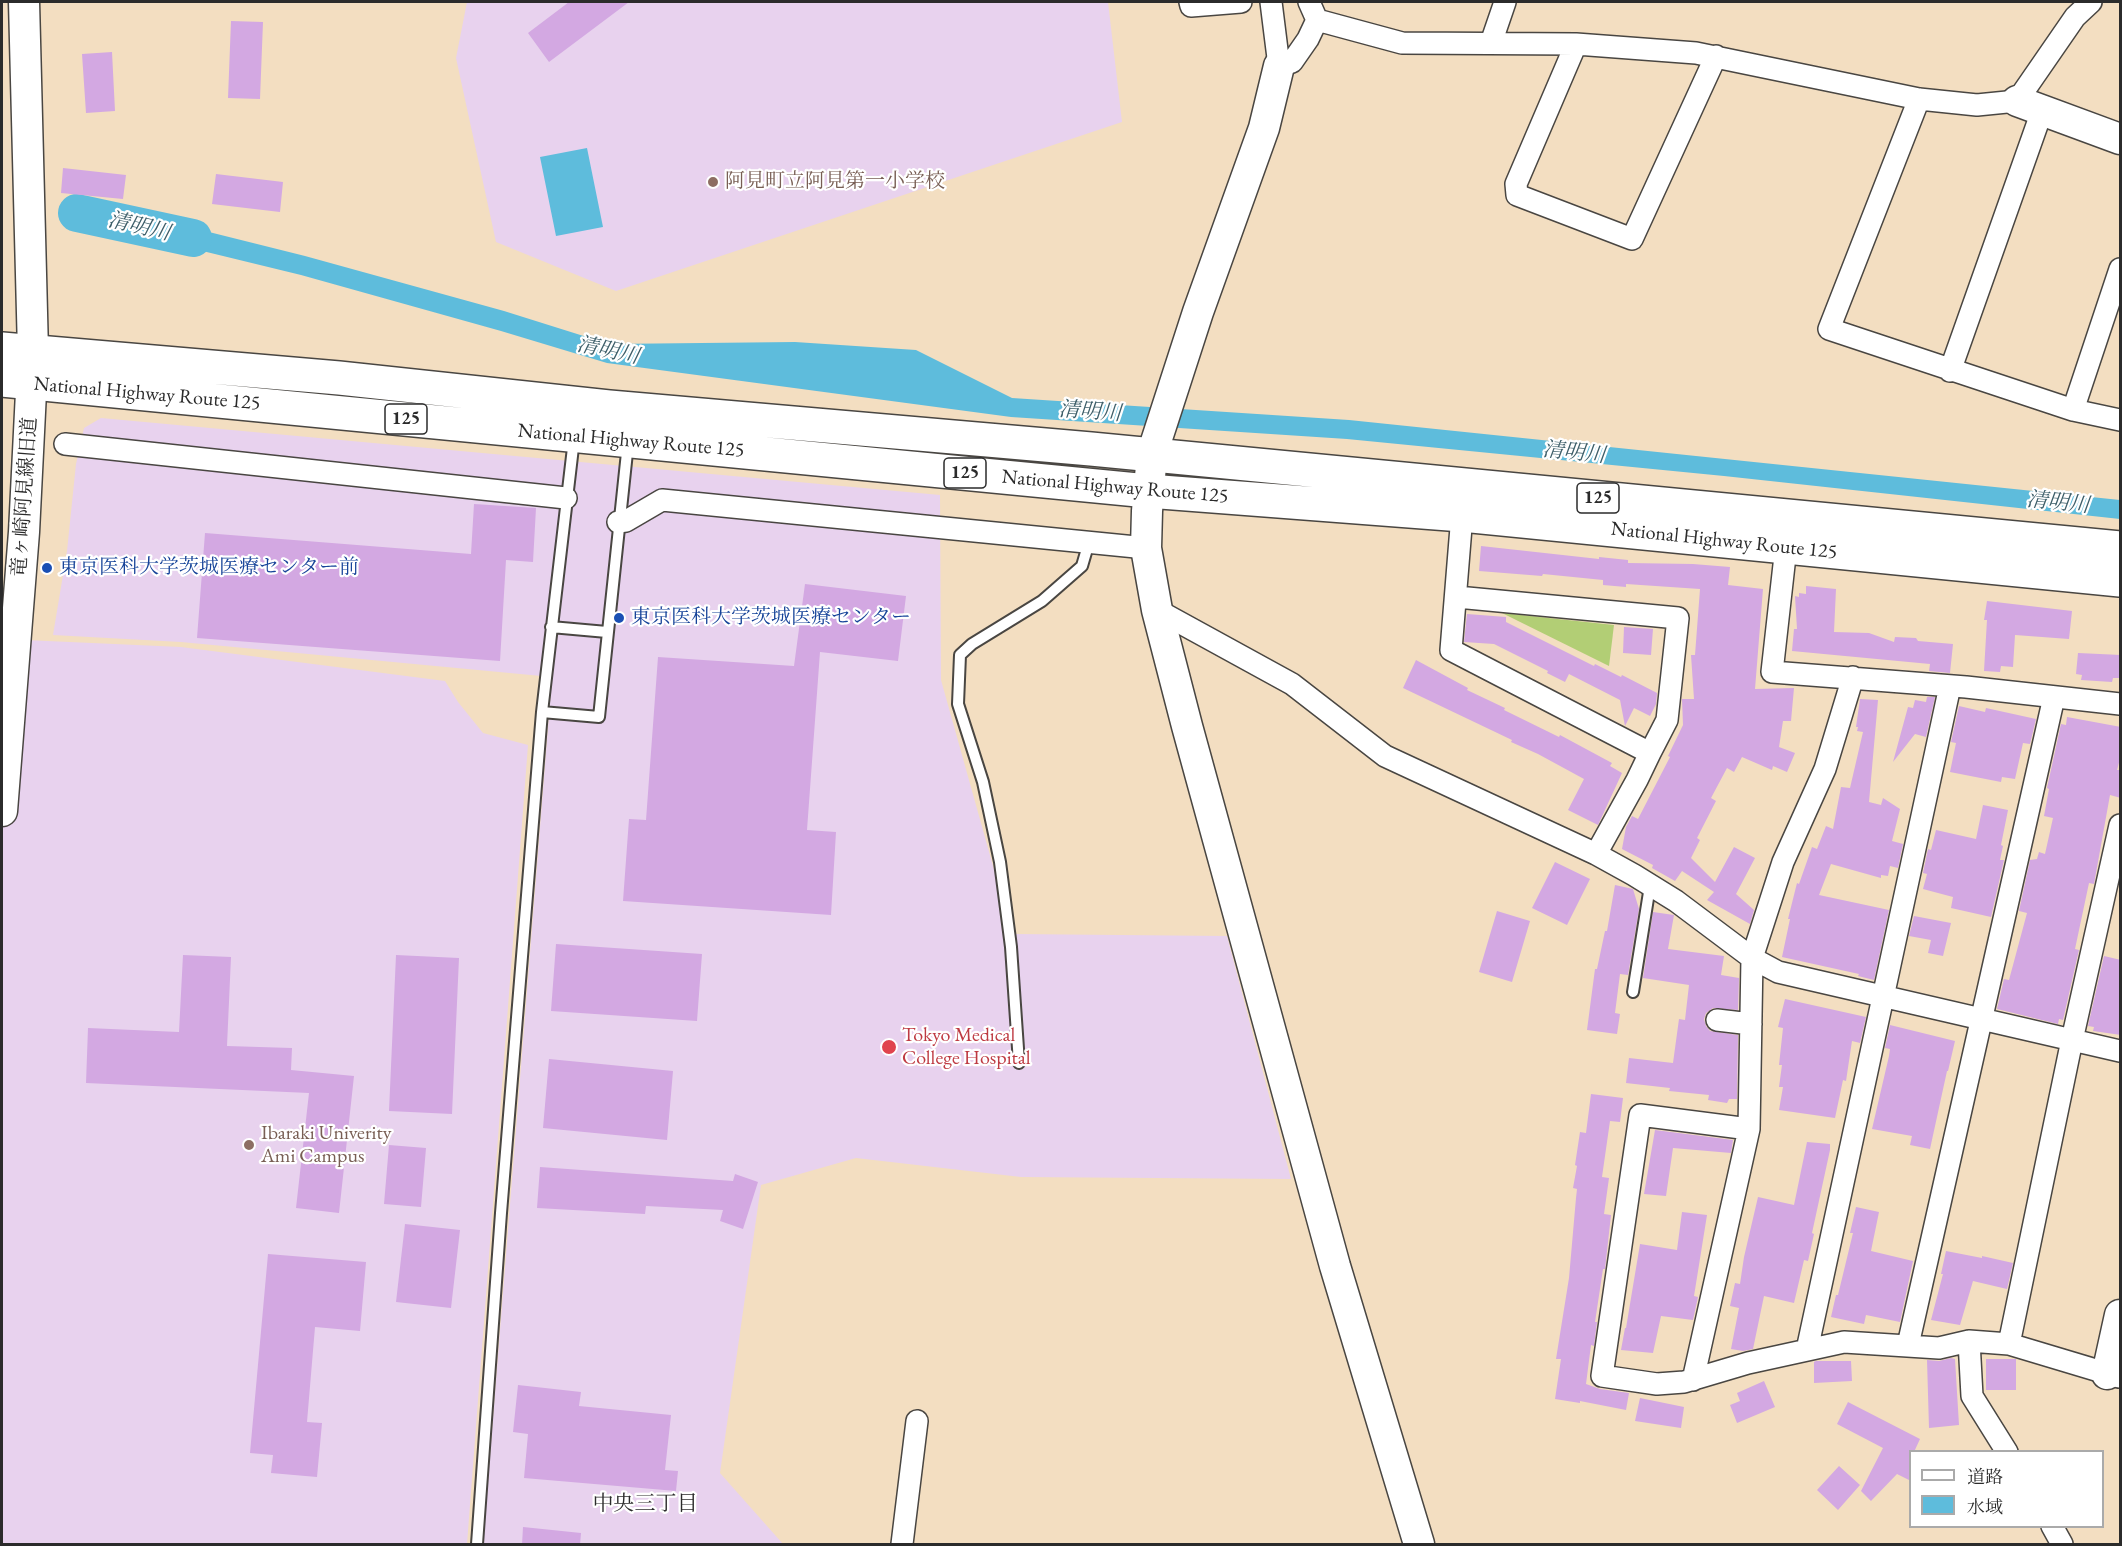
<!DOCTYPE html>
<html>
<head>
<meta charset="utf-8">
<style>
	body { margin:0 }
	#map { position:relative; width:2122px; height:1546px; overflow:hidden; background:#f3dec1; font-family:"EB Garamond","Noto Serif JP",serif }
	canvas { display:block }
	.frame { position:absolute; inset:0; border:3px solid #2b2b2b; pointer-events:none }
	.legend { position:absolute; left:1909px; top:1450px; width:195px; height:78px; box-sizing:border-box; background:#fff; border:2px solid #aaa; margin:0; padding:8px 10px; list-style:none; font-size:18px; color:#2b2b2b }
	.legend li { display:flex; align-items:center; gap:12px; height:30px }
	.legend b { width:30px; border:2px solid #aaa }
</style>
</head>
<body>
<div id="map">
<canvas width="2122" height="1546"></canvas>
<div class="frame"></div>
<ul class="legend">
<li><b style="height:8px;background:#fff"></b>道路</li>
<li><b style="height:16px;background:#5ebcdc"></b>水域</li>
</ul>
</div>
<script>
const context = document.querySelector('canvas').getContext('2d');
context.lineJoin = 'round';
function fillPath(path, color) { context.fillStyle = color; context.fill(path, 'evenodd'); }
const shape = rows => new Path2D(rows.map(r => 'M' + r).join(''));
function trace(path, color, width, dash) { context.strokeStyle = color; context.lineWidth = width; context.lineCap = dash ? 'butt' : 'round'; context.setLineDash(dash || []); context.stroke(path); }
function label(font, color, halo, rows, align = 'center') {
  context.font = font + ' "EB Garamond","Noto Serif JP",serif'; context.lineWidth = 4.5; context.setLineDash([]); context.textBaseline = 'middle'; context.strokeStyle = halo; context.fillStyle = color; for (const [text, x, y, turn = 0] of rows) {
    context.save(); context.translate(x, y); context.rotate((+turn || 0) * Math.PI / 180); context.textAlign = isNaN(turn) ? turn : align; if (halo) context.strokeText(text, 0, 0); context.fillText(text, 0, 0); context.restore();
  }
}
fillPath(shape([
	[467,2,1108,2,1122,122,616,291,496,242,456,58],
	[101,418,940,495,941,680,1012,934,1227,936,1291,1179,1021,1177,856,1158,761,1185,720,1473,783,1544,483,1544,552,677,181,642,53,635,67,551,76,464,84,428],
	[25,640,181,647,445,681,458,702,483,733,528,745,467,1544,2,1544,2,709]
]), '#e8d2ee');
fillPath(shape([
	[1502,613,1614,625,1609,666]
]), '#b2ce75');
fillPath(shape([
	[587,148,603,227,556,236,540,157],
	[145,216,305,256,504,311,609,344,795,342,916,350,1012,398,1349,420,2120,500,2120,519,1724,476,1347,439,1011,417,607,363,501,331,301,275,141,236]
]), '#5ebcdc');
trace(shape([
	[77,213,193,238]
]), '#5ebcdc', 38);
fillPath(shape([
	[569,2,629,2,549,62,528,33],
	[231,21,263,22,260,99,228,98],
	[112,52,115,111,86,113,82,54],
	[63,168,126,175,123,199,61,193],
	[216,174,283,182,280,212,212,204],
	[474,504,536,508,533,562,506,560,500,661,197,638,205,533,471,554],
	[1481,546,1599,559,1599,557,1628,560,1628,563,1693,564,1730,567,1728,585,1763,589,1755,689,1794,688,1791,721,1783,721,1779,747,1795,753,1787,772,1773,766,1772,770,1742,757,1734,772,1727,768,1711,798,1716,801,1697,838,1700,840,1691,858,1715,882,1734,847,1755,858,1736,894,1754,910,1750,924,1707,900,1714,892,1682,871,1675,881,1652,868,1653,865,1622,849,1626,827,1632,816,1638,819,1670,757,1668,756,1683,725,1682,699,1694,699,1691,655,1695,655,1700,589,1626,584,1626,587,1603,585,1603,580,1543,574,1542,576,1479,571],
	[805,584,906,596,898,661,820,652,807,830,836,832,831,915,623,901,629,819,646,820,658,657,794,666],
	[1806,586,1836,589,1834,632,1869,633,1894,642,1895,637,1916,638,1918,641,1953,644,1950,673,1929,671,1930,664,1792,651,1794,629,1797,629,1795,596,1799,597,1799,593,1806,594],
	[1987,601,2072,611,2069,639,2015,635,2013,667,2001,666,2000,672,1984,671,1987,620,1984,620],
	[1467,614,1506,617,1506,622,1594,666,1595,664,1621,677,1622,675,1657,693,1656,704,1650,716,1634,708,1625,726,1620,700,1569,674,1565,682,1547,673,1548,671,1494,644,1464,642],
	[1624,627,1653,629,1651,655,1623,653],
	[2078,653,2121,655,2121,678,2113,678,2112,682,2081,680,2082,675,2076,674],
	[1416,660,1468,688,1467,690,1505,708,1504,710,1559,737,1560,735,1612,763,1610,766,1622,773,1598,825,1568,810,1584,779,1538,754,1511,742,1512,740,1403,688],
	[1927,697,1935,697,1926,737,1915,734,1893,762,1908,707,1913,708,1915,700,1926,702],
	[1860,699,1878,700,1869,802,1881,805,1883,798,1900,809,1892,841,1903,844,1898,868,1890,866,1888,876,1881,875,1881,878,1831,864,1819,895,1889,910,1874,980,1858,976,1859,974,1782,957,1790,919,1788,919,1797,883,1799,884,1812,847,1817,849,1826,826,1833,829,1841,787,1850,788,1863,732,1857,731,1858,727,1856,727],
	[1959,706,1985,712,1986,708,2036,719,2030,744,2023,743,2015,779,2002,777,2001,782,1950,772,1956,743,1951,742],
	[2067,717,2121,727,2121,755,2117,770,2121,770,2121,798,2110,795,2094,884,2089,883,2075,949,2079,950,2063,1020,2059,1019,2058,1024,1997,1009,2004,979,2009,980,2027,913,2019,911,2030,860,2037,859,2039,852,2045,854,2053,818,2044,816,2049,789,2047,788,2061,724,2066,725],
	[1983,805,2008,810,2001,845,2003,846,2000,860,2004,860,1991,917,1951,908,1953,897,1923,889,1927,874,1923,873,1928,849,1931,850,1936,830,1976,839],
	[1555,862,1590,879,1567,925,1532,908],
	[1615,885,1633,889,1639,909,1628,975,1620,974,1615,1013,1620,1014,1617,1034,1587,1030,1595,969,1597,969,1605,931,1607,931],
	[1497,911,1530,921,1512,982,1479,972],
	[1653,912,1674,915,1668,949,1724,956,1721,975,1739,978,1738,1010,1713,1008,1706,1013,1704,1019,1706,1026,1710,1031,1738,1035,1737,1099,1729,1099,1727,1103,1708,1100,1709,1095,1669,1091,1670,1088,1626,1083,1629,1058,1673,1063,1679,1019,1685,1020,1689,985,1643,978],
	[1914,916,1951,923,1943,956,1928,953,1931,940,1909,936],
	[556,944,702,954,697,1021,551,1011],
	[183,955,231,957,227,1046,292,1048,291,1070,354,1076,339,1213,296,1208,309,1093,86,1083,88,1028,179,1032],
	[396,955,459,958,452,1114,389,1111],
	[2104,956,2121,960,2121,1035,2093,1031,2094,1027,2088,1026],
	[1785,999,1866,1017,1860,1043,1852,1041,1846,1081,1843,1080,1835,1118,1779,1110,1783,1087,1779,1087,1782,1065,1779,1065,1783,1028,1778,1027],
	[1890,1025,1955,1041,1948,1071,1947,1071,1930,1149,1910,1145,1912,1136,1872,1129,1889,1056,1890,1049,1885,1048],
	[549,1059,673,1071,667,1140,543,1128],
	[1591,1094,1623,1098,1620,1122,1610,1121,1602,1177,1609,1178,1604,1214,1611,1215,1605,1269,1603,1269,1595,1322,1597,1322,1594,1346,1591,1345,1586,1384,1600,1389,1629,1393,1626,1410,1580,1401,1580,1403,1555,1399,1561,1359,1556,1359,1569,1278,1576,1198,1577,1189,1573,1188,1577,1166,1575,1165,1580,1132,1586,1133],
	[1655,1130,1733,1140,1731,1153,1673,1148,1666,1196,1644,1194],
	[1807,1142,1830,1144,1830,1150,1812,1233,1814,1234,1808,1261,1804,1260,1794,1303,1764,1296,1753,1349,1743,1351,1731,1349,1739,1308,1730,1306,1735,1283,1740,1284,1744,1257,1758,1197,1794,1205],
	[389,1145,426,1148,421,1207,384,1204],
	[540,1167,733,1181,735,1174,758,1182,743,1229,720,1221,723,1210,646,1206,645,1214,537,1208],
	[1856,1207,1879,1212,1871,1251,1913,1261,1900,1322,1866,1315,1864,1324,1831,1317,1836,1295,1838,1295,1853,1233,1850,1233],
	[1682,1212,1707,1215,1694,1296,1698,1297,1693,1320,1661,1316,1653,1353,1621,1350,1625,1328,1626,1328,1640,1244,1677,1250],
	[405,1224,460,1230,451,1308,396,1302],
	[1946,1251,1982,1258,1982,1256,2013,1263,2007,1289,1973,1281,1960,1325,1931,1320,1943,1274,1941,1274],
	[268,1254,366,1262,360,1331,315,1327,307,1422,322,1423,317,1477,271,1473,273,1455,250,1453],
	[1951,1358,1955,1359,1959,1425,1929,1428,1927,1360,1939,1361],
	[1986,1359,2016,1359,2016,1390,1986,1390],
	[1816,1361,1851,1361,1852,1381,1814,1383,1814,1362],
	[1764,1381,1775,1407,1737,1423,1730,1405,1740,1401,1737,1393],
	[518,1385,581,1392,579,1406,671,1415,665,1470,678,1471,676,1491,524,1478,528,1434,513,1432],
	[1640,1398,1684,1407,1681,1428,1635,1421],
	[1848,1402,1920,1439,1914,1452,1911,1452,1911,1481,1897,1474,1871,1501,1861,1491,1883,1448,1837,1424],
	[1839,1466,1860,1485,1838,1510,1817,1490],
	[523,1527,581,1533,580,1545,522,1545]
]), '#d3a8e2');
const lane = shape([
	[551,627,607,632],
	[542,712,599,717,628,443],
	[1633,992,1650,886],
	[1019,1063,1011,947,1000,862,983,782,958,704,960,655,972,644,1042,601,1082,566,1089,542],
	[477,1544,501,1213,542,712,574,439]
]);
const street = shape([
	[1190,2,1191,6,1241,2],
	[1271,2,1279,66,1292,62,1308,39,1317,20],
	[1309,2,1317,20,1402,43,1576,44,1696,53,1919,99,1977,105,2017,101,2075,17,2091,2],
	[1491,43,1505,2],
	[1576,44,1516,184,1517,195,1632,239,1716,56],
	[1919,99,1829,329,2073,410,2120,420],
	[1950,371,2042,111],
	[2073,410,2120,269],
	[65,444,566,498],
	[1462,515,1451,650,1650,753,1637,780,1596,854],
	[618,522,626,521,662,500,1146,548],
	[1786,547,1772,672,1966,687,2120,704],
	[1457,597,1678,618,1667,720,1650,753],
	[1157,610,1292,684,1385,756,1596,854,1634,875,1676,901,1752,958,1778,972,2120,1051],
	[1717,1020,1751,1024],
	[1749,1129,1640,1115,1602,1376,1657,1384,1684,1382,1748,1363,1844,1342,1939,1348,1969,1341,2009,1344,2119,1377],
	[1969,1341,1972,1396,2007,1452],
	[2009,1344,2072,1040,2120,825],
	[1908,1345,2054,697],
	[1807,1350,1950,686],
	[1693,1380,1749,1129,1752,958,1783,862,1825,769,1853,677],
	[2052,1526,2062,1544],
	[902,1544,917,1421]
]);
const secondary = shape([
	[1279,66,1264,128,1198,312,1152,454,1147,511,1146,548,1157,610,1187,726,1335,1266,1419,1544],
	[2017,101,2120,139],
	[2,811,24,532,33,352,24,2],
	[2107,1374,2120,1315]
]);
const highway = shape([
	[2,349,339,378,609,407,1091,449,2120,548],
	[2,380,1148,491,1462,515,2120,580]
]);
trace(lane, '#494642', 14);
trace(street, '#494642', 24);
trace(secondary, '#494642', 33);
trace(highway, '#494642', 36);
trace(lane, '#fff', 10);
trace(street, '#fff', 21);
trace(secondary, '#fff', 30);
trace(highway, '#fff', 33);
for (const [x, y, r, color] of [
	[713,182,6,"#8d6e63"],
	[47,568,6,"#1a4fb4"],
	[619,618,6,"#1a4fb4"],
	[889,1047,8,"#e0444e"],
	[249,1145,6,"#8d6e63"]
]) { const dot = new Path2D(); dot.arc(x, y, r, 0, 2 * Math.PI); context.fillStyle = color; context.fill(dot); trace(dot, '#fff', 2); }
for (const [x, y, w] of [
	[406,419,42],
	[965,473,42],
	[1598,498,42]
]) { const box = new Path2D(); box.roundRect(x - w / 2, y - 15, w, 30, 4.5); context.fillStyle = '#fff'; context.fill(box); trace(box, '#2b2b2b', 1.5); }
label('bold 18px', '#2b2b2b', null, [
	["125",406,419],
	["125",965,473],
	["125",1598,498]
]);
label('20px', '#785e54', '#fff', [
	["阿見町立阿見第一小学校",725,182],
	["Ibaraki Univerity",261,1134],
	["Ami Campus",261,1157]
], 'left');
label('20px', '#2b2b2b', '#fff', [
	["National Highway Route 125",147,394,5],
	["National Highway Route 125",631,441,5],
	["National Highway Route 125",1115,487,5],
	["竜ヶ崎阿見線旧道",25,497,-86],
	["National Highway Route 125",1724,541,6]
]);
label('20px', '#164399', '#fff', [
	["東京医科大学茨城医療センター前",59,568],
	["東京医科大学茨城医療センター",631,618]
], 'left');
label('20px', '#be3a42', '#fff', [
	["Tokyo Medical",902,1036],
	["College Hospital",902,1059]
], 'left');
label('italic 21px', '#3d5e69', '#fff', [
	["清明川",139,227,13],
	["清明川",608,351,12],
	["清明川",1090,412,4],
	["清明川",1574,453,6],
	["清明川",2058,503,6]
]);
label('21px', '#2b2b2b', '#fff', [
	["中央三丁目",645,1504]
]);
</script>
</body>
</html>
